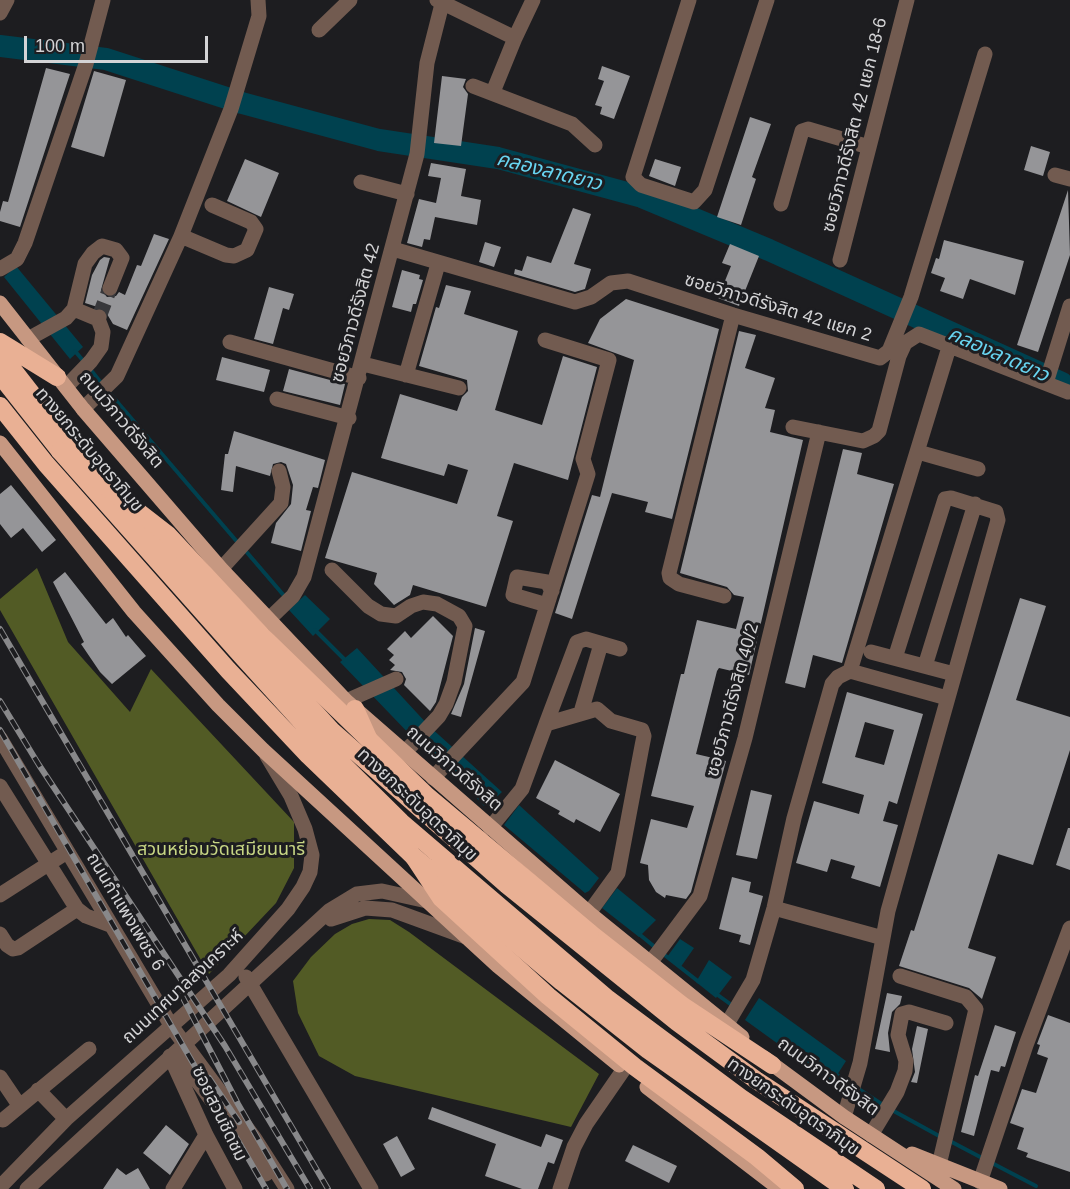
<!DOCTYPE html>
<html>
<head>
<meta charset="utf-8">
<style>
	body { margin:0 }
	#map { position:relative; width:1070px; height:1189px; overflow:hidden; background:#1d1d20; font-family:Arial,sans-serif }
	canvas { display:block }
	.scale { position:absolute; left:24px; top:36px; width:184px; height:27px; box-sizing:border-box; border:3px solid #d4d4d6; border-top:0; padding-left:8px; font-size:18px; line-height:21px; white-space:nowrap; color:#d4d4d6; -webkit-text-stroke:4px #1d1d20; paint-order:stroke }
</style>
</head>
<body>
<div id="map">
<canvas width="1070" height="1189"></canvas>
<div class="scale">100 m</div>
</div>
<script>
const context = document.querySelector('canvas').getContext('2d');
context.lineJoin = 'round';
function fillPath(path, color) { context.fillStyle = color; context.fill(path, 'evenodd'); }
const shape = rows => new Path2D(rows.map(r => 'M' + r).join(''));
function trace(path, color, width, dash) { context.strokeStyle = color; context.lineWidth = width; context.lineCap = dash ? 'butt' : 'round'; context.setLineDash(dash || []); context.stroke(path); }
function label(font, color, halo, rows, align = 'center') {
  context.font = font + ' Arial,"Noto Sans Thai",sans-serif'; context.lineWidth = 6; context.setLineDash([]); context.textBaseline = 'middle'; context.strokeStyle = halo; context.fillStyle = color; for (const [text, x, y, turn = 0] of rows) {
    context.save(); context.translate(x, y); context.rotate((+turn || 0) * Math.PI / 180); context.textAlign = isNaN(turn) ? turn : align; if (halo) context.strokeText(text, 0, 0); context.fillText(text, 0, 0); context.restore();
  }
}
fillPath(shape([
	[37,568,68,642,130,712,151,669,294,822,294,868,276,903,209,974,0,610,0,599],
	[369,919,390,920,409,932,599,1074,571,1127,355,1076,319,1056,298,1013,293,981,311,957,335,934,352,924]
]), '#525b25');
fillPath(shape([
	[16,266,83,347,70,359,4,277],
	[305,595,330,619,313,636,289,610],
	[357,648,429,726,502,792,490,803,484,806,446,765,416,741,340,662],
	[519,805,599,878,589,891,585,893,504,825],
	[617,888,656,920,639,937,602,908],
	[680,939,694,948,680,968,667,957],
	[709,960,732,977,716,998,696,982],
	[759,998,846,1061,832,1083,745,1020]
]), '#00414f');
trace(shape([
	[75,351,85,363],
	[90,369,102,384],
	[107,390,239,544],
	[244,549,286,598],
	[315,630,346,661],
	[639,934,656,948],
	[662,953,699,982],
	[715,993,733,1006],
	[834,1073,850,1084],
	[857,1088,883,1105],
	[890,1109,941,1137],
	[948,1140,984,1159],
	[990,1162,1036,1186]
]), '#00414f', 4);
trace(shape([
	[0,46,106,59,242,103,379,140,498,158,642,197,769,250,1062,383]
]), '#00414f', 22);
fillPath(shape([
	[602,66,630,76,614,119,600,114,602,107,595,105,604,81,598,79],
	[46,68,70,74,20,227,0,221,0,212,3,201,8,202],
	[94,71,126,80,104,157,71,147],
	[442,76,466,79,463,87,468,94,461,146,434,143],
	[750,117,771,124,752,177,756,179,741,225,717,217],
	[1031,146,1050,152,1043,176,1024,170],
	[245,159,279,173,261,217,227,201],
	[655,159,681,167,675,186,649,176],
	[431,163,466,169,461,196,481,200,477,225,435,217,430,240,424,239,422,247,407,243,419,199,436,203,441,178,428,176],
	[1068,190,1070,255,1038,352,1017,345],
	[573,208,591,214,574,264,591,269,585,289,575,292,514,274,515,269,522,271,527,256,551,263],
	[154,234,169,239,127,330,113,324,104,309,85,303,92,275,100,260,104,257,110,258,101,290,107,297,116,296,119,292,125,295,137,265,141,266],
	[944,240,1024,261,1015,295,970,279,963,299,940,291,945,278,931,273,936,258,939,259],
	[485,242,501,247,494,267,479,262],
	[730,244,759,256,739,306,718,298,731,266,722,263],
	[402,270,420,275,419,279,423,280,416,304,413,304,411,312,392,307],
	[446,285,471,291,464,314,518,331,495,410,542,425,563,356,597,367,568,480,514,463,497,516,513,521,486,607,413,585,410,595,394,605,374,584,377,573,325,558,352,472,457,504,468,470,448,464,444,476,381,458,400,394,457,411,462,397,468,391,467,380,419,366,436,307,439,308],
	[269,287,294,294,289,310,283,308,273,344,254,339],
	[626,299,719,329,672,519,645,512,648,502,612,493,572,619,555,613,592,495,600,497,634,360,588,343,600,319],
	[739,331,756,335,745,368,775,378,765,408,775,410,770,432,803,440,749,675,719,668,717,671,696,754,726,761,691,892,686,899,666,895,665,898,656,892,649,880,648,865,640,863,651,819,687,828,694,806,651,796,681,674,684,674,697,620,736,629,744,597,734,595,727,587,680,573],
	[222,357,270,370,264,392,216,380],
	[289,369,345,384,340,405,283,391],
	[234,431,325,460,318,488,313,487,306,510,311,511,301,551,271,543,276,523,291,504,293,485,286,464,281,462,273,464,270,476,236,466,233,492,221,490,225,454,228,454],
	[843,449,862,453,857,474,894,484,842,663,813,655,805,688,785,683],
	[11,485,56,540,42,552,23,528,11,538,0,524,0,494],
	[65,572,106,624,113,618,126,637,128,635,146,656,112,684,100,672,81,644,84,642,53,582],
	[1020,598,1046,606,1016,700,1070,717,1070,750,1033,865,998,854,968,948,996,957,982,999,969,988,899,966,911,930,914,931],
	[433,616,453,636,436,702,430,711,404,685,406,679,402,672,390,670,395,665,389,660,394,655,387,649,405,631,411,638],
	[475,628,485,631,461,717,451,714,464,684],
	[847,692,923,714,897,804,889,801,883,821,898,825,880,887,851,878,855,866,831,859,827,872,796,863,814,801,859,814,864,795,822,783],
	[865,722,894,730,884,765,855,757],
	[555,760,620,794,600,832,576,819,574,823,558,814,560,811,536,798],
	[751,790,772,795,757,859,736,855],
	[1068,828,1070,828,1070,870,1056,865],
	[732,877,751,882,749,892,763,896,750,945,739,942,741,935,719,929],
	[887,993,902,996,900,1004,892,1012,888,1033,890,1052,875,1049],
	[1048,1015,1070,1023,1070,1172,1026,1157,1028,1153,1017,1149,1024,1128,1010,1123,1022,1089,1036,1093,1048,1058,1037,1054,1040,1045,1037,1044],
	[995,1025,1016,1032,1005,1067,1001,1066,999,1072,991,1070,974,1136,961,1132,975,1075,978,1076],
	[917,1026,928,1029,917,1083,911,1082,915,1072,912,1049],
	[432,1107,541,1147,546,1134,563,1140,554,1164,548,1162,538,1189,522,1189,485,1176,496,1144,428,1119],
	[166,1125,189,1144,170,1175,143,1153],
	[397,1136,415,1169,401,1177,383,1144],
	[633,1145,677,1166,669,1183,625,1161],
	[117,1168,126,1175,138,1168,150,1189,103,1189]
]), '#959598');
trace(shape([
	[99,317,110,288]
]), '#38383b', 15, [15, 8]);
trace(shape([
	[437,0,515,38,533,0],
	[689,0,633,177,641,185,694,202,705,190,767,0],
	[0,13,7,0],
	[319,30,350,0],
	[473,86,572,124,595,145],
	[493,92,515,38],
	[1055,175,1070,179],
	[361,182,407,194],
	[781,204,802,131,808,129,869,147],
	[181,236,226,255,234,256,247,250,256,229,251,222,212,205],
	[393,249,575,302,591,297,611,283,628,281,733,315,880,358,889,351,911,297,985,54],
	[840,260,907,0],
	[0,269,17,259,25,243,86,64,103,0],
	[99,317,98,319,74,309,85,264,93,253,102,246,116,250,122,258,110,288],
	[28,339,66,318,74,309],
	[230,342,359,378],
	[363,364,459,388],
	[406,375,438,264],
	[1046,383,1070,306],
	[66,387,91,361,101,347,103,332,98,319],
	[277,399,349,418],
	[83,409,117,376,181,236,231,109,259,16,258,0],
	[793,427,863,441,874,436,879,431,899,356,905,343,919,334,1068,392],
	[918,452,978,469],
	[221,569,281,503,283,487,279,471],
	[332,570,368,606,381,614,396,616,411,606,423,602,437,604,459,616,465,626,454,682,446,704,439,716,404,753],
	[724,596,679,584,670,578,669,573,733,315],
	[547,605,513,595,517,577,547,582,552,591],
	[267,621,293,596,304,577,417,154,427,63,443,0],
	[871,652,954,674],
	[925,666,975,504],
	[850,671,950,344],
	[346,701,396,679],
	[581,712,601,644],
	[546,724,577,642,586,639,620,649],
	[0,738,172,1027,255,1139,287,1189],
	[433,778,523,682,588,474,583,459,609,360,545,340],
	[0,786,77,909,86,916,110,925],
	[490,828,522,789,546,724,597,709,611,721,642,730,644,736,642,746,618,873,589,913],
	[0,895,67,852],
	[774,908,883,938],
	[331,919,365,908,392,910,466,937],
	[0,934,7,945,13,949,18,948,77,909],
	[650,963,700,896,745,738,819,432],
	[900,976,966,997,976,1009,939,1165],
	[246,977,371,1189],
	[727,1024,753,980,774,908,794,818,832,684,838,677,850,671,947,698],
	[176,1052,266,1174],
	[170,1056,206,1135,235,1189],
	[0,1077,19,1105],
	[38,1090,66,1119],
	[844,1117,860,1063,888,911,998,520,996,512,951,498,945,499,895,658],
	[3,1120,89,1049],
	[871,1135,897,1092,905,1071,906,1061,898,1035,902,1014,909,1012,946,1023],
	[980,1182,1026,1045,1070,928],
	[0,1187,66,1119,229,975,288,909,303,887,310,872,312,855,305,829,291,796,267,756],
	[27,1189,329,911,357,894,382,891,427,901],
	[173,1189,206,1135],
	[560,1189,574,1147,586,1124,624,1069]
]), '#725b50', 15);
trace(shape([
	[0,303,83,409,221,569,346,701,589,913,742,1037],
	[0,443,134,612,218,705,263,750,498,966,619,1065],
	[764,1058,844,1117,954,1189],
	[647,1087,780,1189],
	[912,1154,1000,1189]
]), '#c79881', 15);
trace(shape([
	[0,342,57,377],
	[0,353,70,443,97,474],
	[0,375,60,451,241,655,319,741,401,822,608,999,741,1098,876,1189],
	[0,406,46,464,228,670,308,755,414,857,562,982,648,1050,845,1189],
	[134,514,332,731,507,885,677,1022,756,1080,922,1189],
	[355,709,368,738],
	[590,933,683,1006,772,1065]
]), '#e9b094', 18);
const rail = shape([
	[0,629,328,1189],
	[0,701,39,765,225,1046,310,1189],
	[0,730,266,1189],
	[181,994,238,1104,287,1189],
	[209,1078,239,1122]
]);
trace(rail, '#88888a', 6);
trace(rail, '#1d1d20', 4, [11]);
trace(shape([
	[60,451,167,534,262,636,427,796,590,933],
	[414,857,441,898,548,996,635,1067,757,1157,795,1189]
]), '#e9b094', 18);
label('18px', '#d4d4d6', '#1d1d20', [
	["ซอยวิภาวดีรังสิต 42 แยก 18-6",855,125,-76],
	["ซอยวิภาวดีรังสิต 42 แยก 2",778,308,17],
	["ซอยวิภาวดีรังสิต 42",356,313,-75],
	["ถนนวิภาวดีรังสิต",121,420,50],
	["ทางยกระดับอุตราภิมุข",89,450,50],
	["ซอยวิภาวดีรังสิต 40/2",733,700,-75],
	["ถนนวิภาวดีรังสิต",454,769,41],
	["ทางยกระดับอุตราภิมุข",417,805,43],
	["ถนนกำแพงเพชร 6",125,912,59],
	["ถนนเทศบาลสงเคราะห์",183,987,-43],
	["ถนนวิภาวดีรังสิต",828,1077,36],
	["ทางยกระดับอุตราภิมุข",793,1107,35],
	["ซอยสวนชิดชม",219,1114,64]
]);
label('18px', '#c7d684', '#1d1d20', [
	["สวนหย่อมวัดเสมียนนารี",221,850]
]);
label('italic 20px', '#68d5f1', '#1d1d20', [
	["คลองลาดยาว",549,172,14],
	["คลองลาดยาว",998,355,24]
]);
</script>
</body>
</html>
